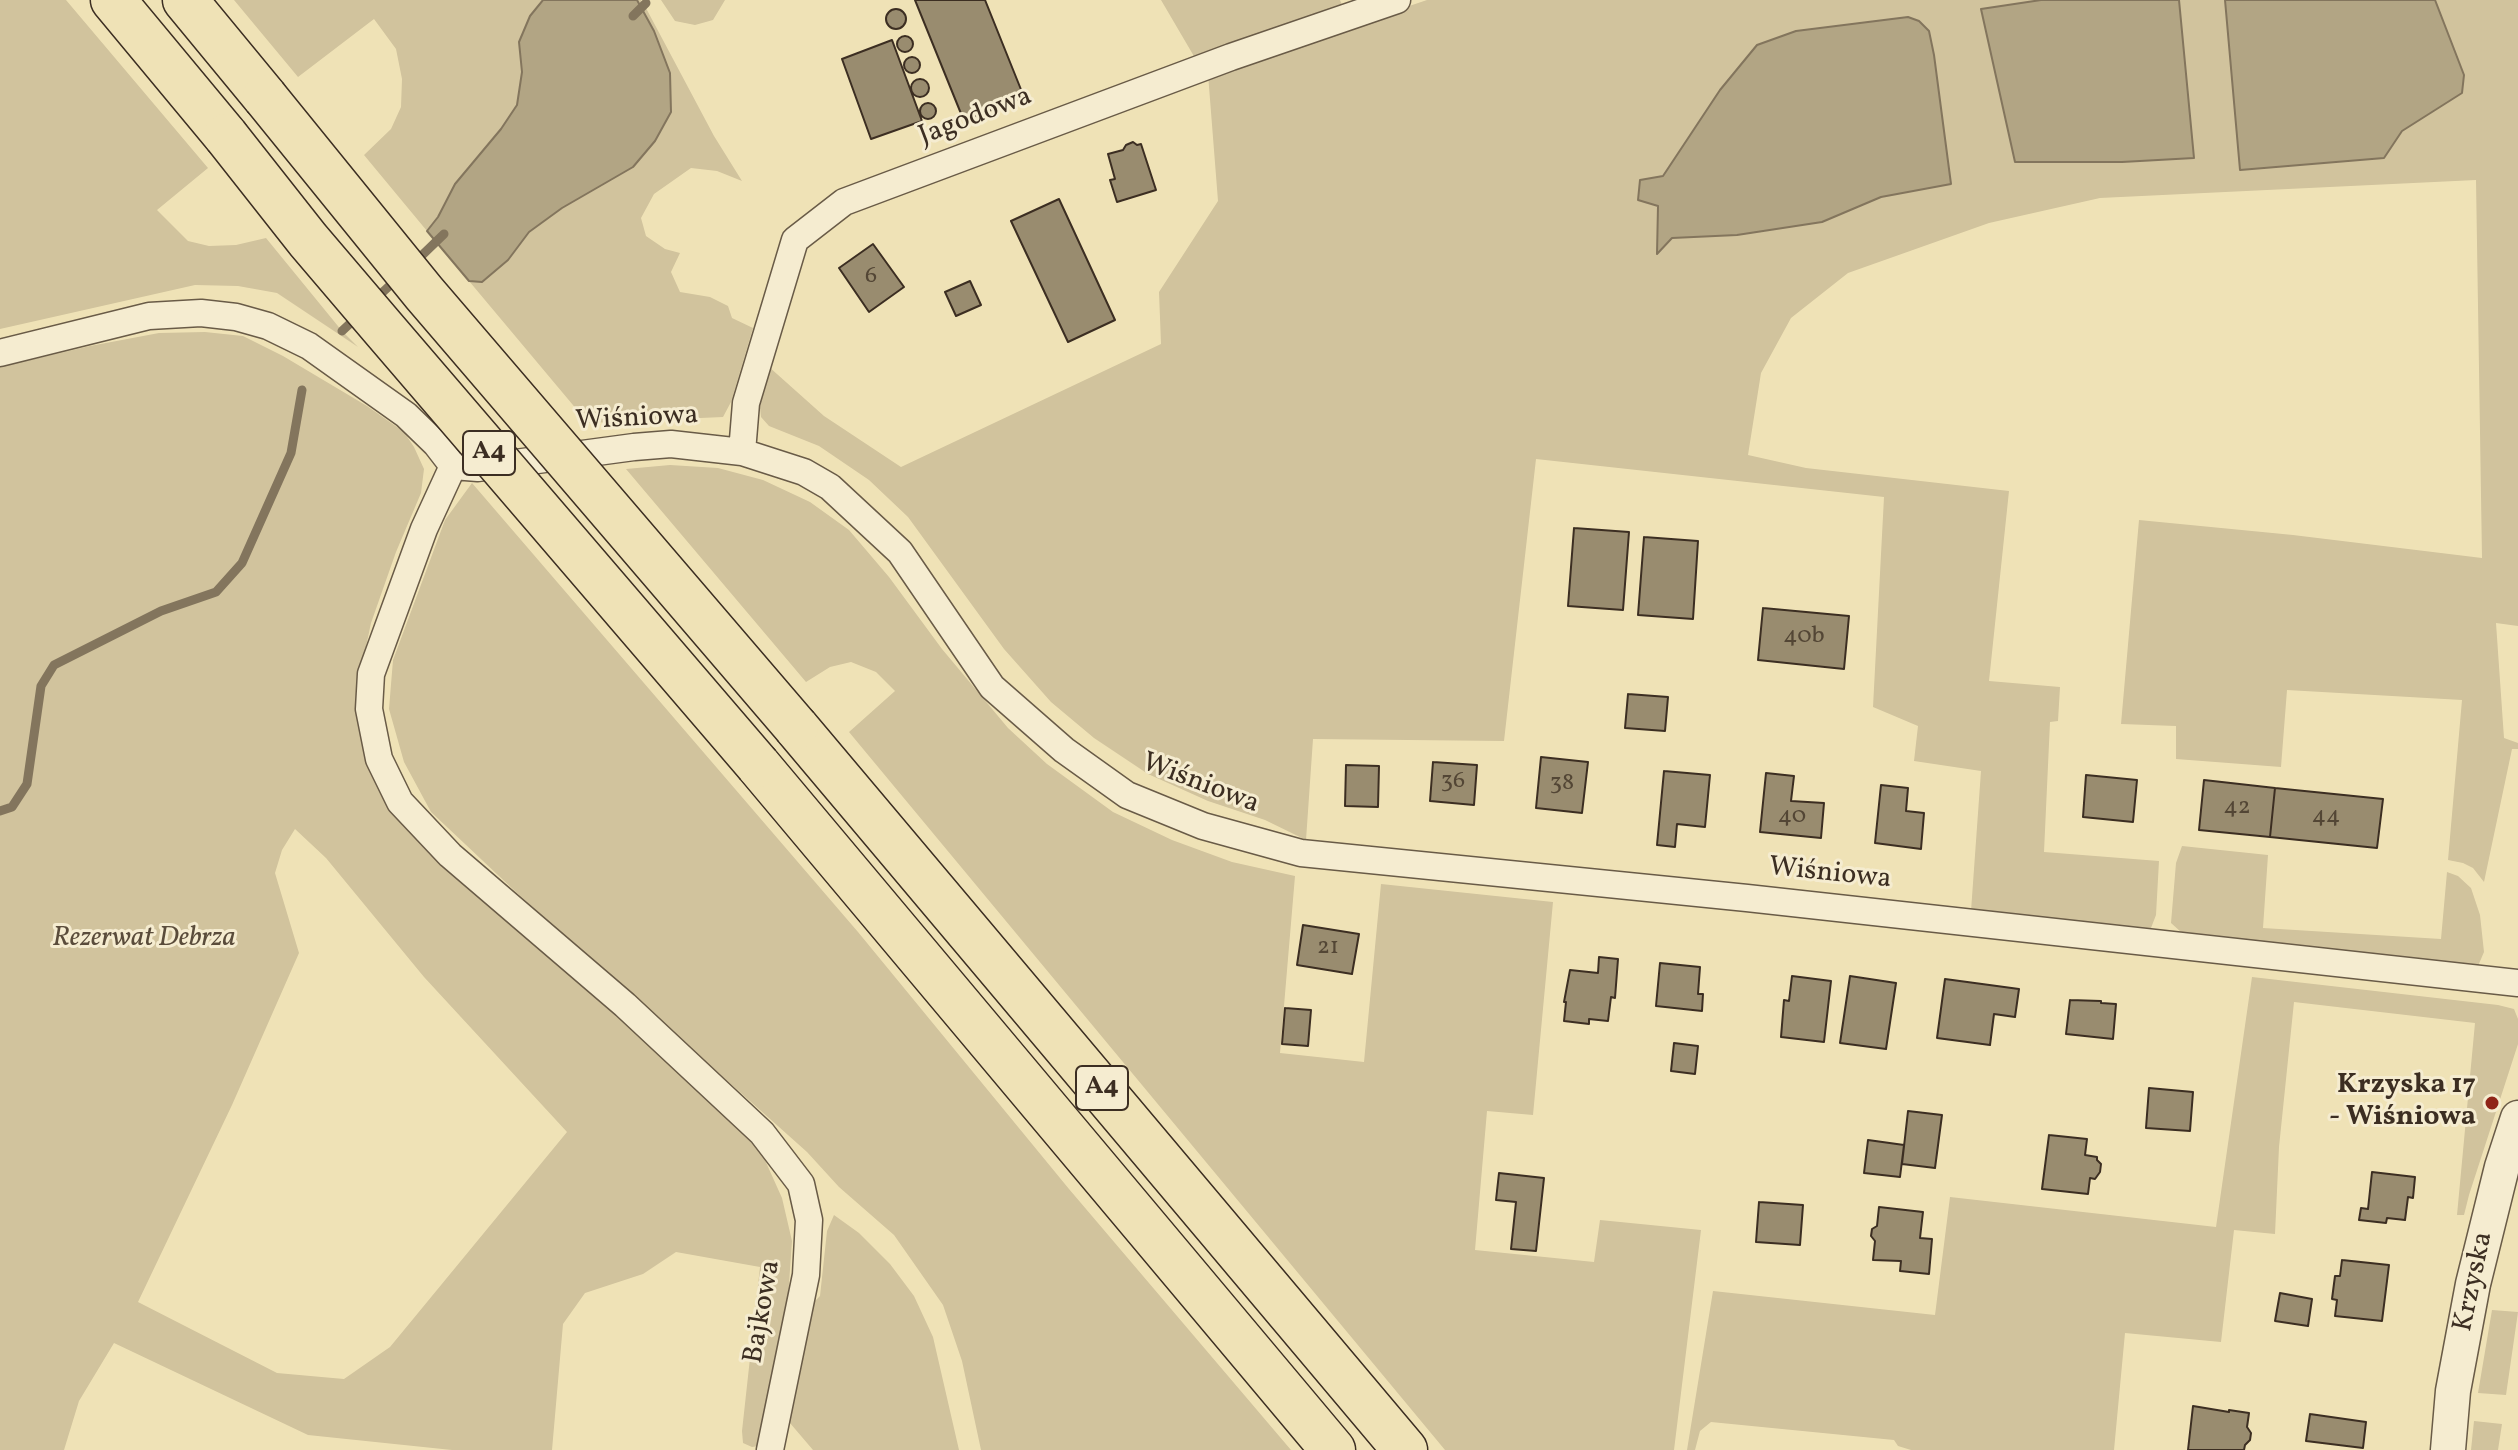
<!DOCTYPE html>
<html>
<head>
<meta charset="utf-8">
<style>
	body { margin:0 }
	canvas { display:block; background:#efe2b6 }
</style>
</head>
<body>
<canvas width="2518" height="1450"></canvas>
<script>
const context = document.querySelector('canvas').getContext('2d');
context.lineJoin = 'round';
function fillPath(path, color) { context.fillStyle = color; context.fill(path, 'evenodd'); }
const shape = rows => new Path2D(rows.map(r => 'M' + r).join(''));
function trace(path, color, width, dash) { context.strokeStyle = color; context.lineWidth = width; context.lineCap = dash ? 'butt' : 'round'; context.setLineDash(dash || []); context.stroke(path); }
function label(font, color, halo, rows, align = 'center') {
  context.font = font + ' Vollkorn,serif'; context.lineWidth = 6; context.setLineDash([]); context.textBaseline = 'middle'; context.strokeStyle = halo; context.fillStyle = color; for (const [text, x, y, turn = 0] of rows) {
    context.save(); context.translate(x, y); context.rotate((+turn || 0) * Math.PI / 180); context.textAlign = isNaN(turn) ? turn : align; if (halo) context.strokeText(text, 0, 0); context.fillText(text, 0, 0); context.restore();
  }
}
fillPath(shape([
	[0,0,66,0,208,168,157,210,188,241,209,246,236,245,266,238,342,331,358,347,277,293,238,286,195,285,0,329],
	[234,0,543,0,530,16,519,42,522,72,517,105,501,129,455,184,438,217,427,231,364,155,391,129,401,107,402,79,396,49,374,19,298,77],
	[637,0,641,0,647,10,714,136,742,181,717,171,691,168,654,194,641,218,646,236,665,249,680,253,671,272,680,292,710,297,728,306,732,318,753,328,731,402,723,417,588,423,469,281,482,282,508,260,529,232,562,208,633,167,655,141,671,112,654,31],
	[661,0,725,0,713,20,695,25,675,21],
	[1161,0,1340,0,1342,5,1195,58],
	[1427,0,2041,0,1981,9,2015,162,2046,163,2194,158,2179,0,2225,0,2240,169,2384,158,2402,131,2462,93,2464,75,2435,0,2518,0,2518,626,2496,623,2504,738,2518,743,2518,749,2512,749,2484,882,2473,868,2463,863,2448,860,2462,700,2287,690,2281,767,2176,759,2176,726,2121,724,2139,520,2293,535,2482,558,2476,180,2100,198,1989,223,1848,273,1791,318,1761,373,1748,455,1806,468,2009,491,1989,681,2060,687,2058,721,2050,722,2044,852,2159,861,2156,915,2151,928,2135,929,1971,911,1981,771,1914,761,1918,726,1873,707,1884,497,1536,459,1504,741,1313,739,1306,840,1265,820,1208,801,1148,774,1094,738,1051,702,1004,649,908,517,869,480,819,446,769,426,761,417,759,399,768,366,824,416,901,467,1161,344,1159,292,1218,201,1208,74],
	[1908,17,1919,21,1951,184,1881,197,1822,222,1737,235,1672,238,1657,252,1658,206,1663,176,1687,141,1796,31],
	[205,332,243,336,283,356,367,406,404,432,414,447,424,469,421,493,396,552,371,623,357,689,359,724,370,773,400,822,711,1100,760,1149,782,1198,792,1241,788,1298,759,1446,752,1447,743,1443,742,1431,760,1267,676,1252,643,1274,585,1293,563,1324,552,1450,452,1450,308,1435,114,1343,79,1401,64,1450,0,1450,0,367,90,346,159,333],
	[295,829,326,858,424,977,567,1132,390,1347,344,1379,277,1373,138,1302,232,1105,299,953,275,873,282,850],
	[670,465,718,468,763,480,810,502,849,530,889,577,942,649,1008,728,1047,764,1113,812,1172,840,1232,862,1295,876,1280,1053,1364,1062,1381,884,1553,902,1533,1115,1487,1111,1475,1250,1594,1262,1600,1220,1701,1230,1674,1450,1445,1450,849,732,895,691,876,672,851,662,830,667,806,682,626,469],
	[472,483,858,932,1069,1189,1291,1450,981,1450,962,1361,943,1305,894,1235,839,1187,807,1152,517,893,431,812,404,762,389,709,393,660,445,520],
	[2182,846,2268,855,2263,928,2441,939,2447,872,2458,876,2471,888,2480,915,2484,952,2478,966,2454,964,2181,932,2171,923,2176,863],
	[2252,977,2498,1005,2514,1009,2518,1019,2518,1044,2469,1195,2464,1215,2457,1215,2475,1023,2294,1002,2279,1147,2275,1234,2234,1230,2221,1342,2125,1333,2114,1450,1911,1450,1898,1446,1894,1440,1711,1422,1700,1431,1695,1450,1687,1450,1713,1291,1935,1315,1950,1197,2216,1227],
	[834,1215,859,1233,890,1264,914,1296,933,1337,959,1450,813,1450,784,1416,811,1305,820,1296,827,1231],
	[2492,1310,2518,1312,2506,1395,2478,1393],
	[2474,1421,2502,1424,2498,1450,2471,1450]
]), '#d1c39d');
const water = shape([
	[543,0,637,0,654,31,670,73,671,112,655,141,633,167,562,208,529,232,508,260,482,282,469,281,427,231,438,217,455,184,501,129,517,105,522,72,519,42,530,16,543,0],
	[2041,0,2179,0,2194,158,2122,162,2015,162,1981,9,2041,0],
	[2225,0,2435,0,2464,75,2462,93,2402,131,2384,158,2240,170,2225,0],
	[1908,17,1919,21,1929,31,1934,55,1951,184,1881,197,1822,222,1737,235,1672,238,1657,254,1658,206,1638,200,1640,180,1663,176,1720,90,1757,45,1796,31,1908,17]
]);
fillPath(water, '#b2a584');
trace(water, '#83755d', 2);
trace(shape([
	[633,16,646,3],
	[414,263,444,234],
	[373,301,398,278],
	[342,331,357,317],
	[0,811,12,807,27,784,41,686,54,665,161,611,216,592,242,563,291,453,302,390]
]), '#83755d', 9);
const building = shape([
	[915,0,985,0,1024,97,964,121,915,0],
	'886 19a10 10 0 1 1 20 0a10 10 0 1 1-20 0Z',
	'897 44a8 8 0 1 1 16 0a8 8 0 1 1-16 0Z',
	[892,40,922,121,871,139,842,59,892,40],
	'904 65a8 8 0 1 1 16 0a8 8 0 1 1-16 0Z',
	'911 88a9 9 0 1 1 18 0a9 9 0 1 1-18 0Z',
	'920 111a8 8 0 1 1 16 0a8 8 0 1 1-16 0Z',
	[1133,142,1137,145,1141,144,1156,190,1117,202,1110,180,1115,179,1108,154,1123,150,1126,145,1133,142],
	[1059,199,1115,320,1068,342,1011,221,1059,199],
	[873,244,904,287,869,312,839,268,873,244],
	[970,281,981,305,956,316,945,292,970,281],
	[1574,528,1629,532,1623,610,1568,606,1574,528],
	[1644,537,1698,541,1693,619,1638,615,1644,537],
	[1763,608,1849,616,1844,669,1758,660,1763,608],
	[1628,694,1668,697,1665,731,1625,728,1628,694],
	[1541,757,1588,762,1582,813,1536,808,1541,757],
	[1433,762,1477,765,1474,805,1430,801,1433,762],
	[1346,765,1379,766,1378,807,1345,806,1346,765],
	[1664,771,1710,775,1705,827,1677,824,1675,847,1657,845,1664,771],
	[1766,773,1794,776,1791,801,1824,803,1821,838,1760,832,1766,773],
	[2086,775,2137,780,2133,822,2083,817,2086,775],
	[2204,780,2275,788,2270,837,2199,830,2204,780],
	[1881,785,1908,788,1906,811,1924,813,1921,849,1875,843,1881,785],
	[2275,788,2383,799,2377,848,2270,837,2275,788],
	[1303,925,1359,934,1352,974,1297,965,1303,925],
	[1599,957,1618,959,1615,998,1611,997,1608,1021,1589,1019,1589,1024,1564,1021,1566,1002,1564,1002,1570,970,1598,973,1599,957],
	[1660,963,1700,967,1698,994,1703,994,1702,1011,1656,1006,1660,963],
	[1792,976,1831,981,1824,1042,1781,1037,1784,1000,1789,1001,1792,976],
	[1850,976,1896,983,1886,1049,1840,1043,1850,976],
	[1945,979,2019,989,2015,1017,1994,1014,1990,1045,1937,1038,1945,979],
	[2070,1000,2101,1001,2101,1003,2116,1004,2113,1039,2066,1034,2070,1000],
	[1285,1008,1311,1010,1308,1046,1282,1044,1285,1008],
	[1674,1043,1698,1046,1695,1074,1671,1071,1674,1043],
	[2149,1088,2193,1092,2190,1131,2146,1128,2149,1088],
	[1908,1111,1942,1115,1935,1168,1902,1164,1908,1111],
	[2049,1135,2087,1139,2085,1155,2097,1157,2097,1160,2101,1164,2100,1172,2095,1179,2090,1178,2088,1194,2042,1189,2049,1135],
	[1868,1140,1904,1145,1900,1177,1864,1173,1868,1140],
	[2372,1172,2415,1177,2413,1198,2408,1197,2405,1220,2387,1218,2386,1223,2359,1220,2361,1208,2368,1209,2372,1172],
	[1499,1173,1544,1178,1536,1251,1511,1249,1516,1202,1496,1200,1499,1173],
	[1759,1202,1803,1205,1800,1245,1756,1242,1759,1202],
	[1879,1207,1923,1212,1920,1238,1932,1239,1929,1274,1900,1271,1901,1261,1873,1260,1875,1241,1871,1236,1872,1229,1877,1226,1879,1207],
	[2342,1260,2389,1265,2382,1321,2335,1316,2337,1300,2332,1299,2335,1276,2340,1276,2342,1260],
	[2280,1293,2312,1299,2308,1326,2275,1321,2280,1293],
	[2193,1406,2229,1412,2229,1410,2249,1413,2247,1427,2251,1433,2250,1440,2245,1445,2244,1450,2188,1450,2193,1406],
	[2310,1414,2366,1422,2363,1448,2306,1441,2310,1414]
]);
fillPath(building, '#998c6f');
trace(building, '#3c2e22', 2);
const minor = shape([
	[0,353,149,316,201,313,236,317,268,326,309,346,406,415,436,444,453,466,478,468,634,447,671,444,742,452,804,472,830,487,900,552,992,687,1064,750,1127,795,1203,826,1301,853,1747,898,2518,983],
	[742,452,746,403,795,240,844,202,1231,57,1397,0],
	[453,466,424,529,371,674,369,709,379,759,400,802,450,855,625,1005,762,1133,801,1184,809,1220,806,1275,770,1450]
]);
const tertiary = shape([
	[2448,1450,2453,1391,2473,1284,2502,1167,2518,1118]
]);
const motorway = shape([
	[113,0,226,136],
	[185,0,265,97],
	[796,727,1405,1450],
	[758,765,1333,1450]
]);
trace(minor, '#695b47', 29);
trace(tertiary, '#695b47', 37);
trace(motorway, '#3c2e22', 47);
trace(minor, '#f5ecd0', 26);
trace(tertiary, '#f5ecd0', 34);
trace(motorway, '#efe2b6', 44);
const motorwayBridge = shape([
	[265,97,424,293,796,727],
	[226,136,308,240,383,328,758,765]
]);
trace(motorwayBridge, '#3c2e22', 47, []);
trace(motorwayBridge, '#efe2b6', 44);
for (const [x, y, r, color] of [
	[2492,1103,8,"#8f2418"]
]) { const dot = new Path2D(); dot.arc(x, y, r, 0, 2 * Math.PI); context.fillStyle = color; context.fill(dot); trace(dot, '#f5ecd0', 3); }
label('24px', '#534635', null, [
	["6",871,278],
	["40b",1804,638],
	["36",1453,783],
	["38",1562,785],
	["42",2237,809],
	["40",1792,818],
	["44",2326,818],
	["21",1328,949]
]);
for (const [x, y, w] of [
	[489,453,52],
	[1102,1088,52]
]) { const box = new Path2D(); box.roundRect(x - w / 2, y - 22, w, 44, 6); context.fillStyle = '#f5ecd0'; context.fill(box); trace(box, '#3c2e22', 2); }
label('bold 26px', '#3c2e22', null, [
	["A4",489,453],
	["A4",1102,1088]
]);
label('28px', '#3c2e22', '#f5ecd0', [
	["Jagodowa",976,118,-21],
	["Wiśniowa",637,420,-3],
	["Wiśniowa",1200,785,21],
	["Wiśniowa",1830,875,6],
	["Krzyska",2475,1282,-78],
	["Bajkowa",764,1312,-80]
]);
label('italic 28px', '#5a4c3b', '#f5ecd0', [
	["Rezerwat Debrza",144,940]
]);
label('bold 28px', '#3c2e22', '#f5ecd0', [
	["Krzyska 17",2476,1087],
	["- Wiśniowa",2476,1119]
], 'right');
</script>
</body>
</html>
